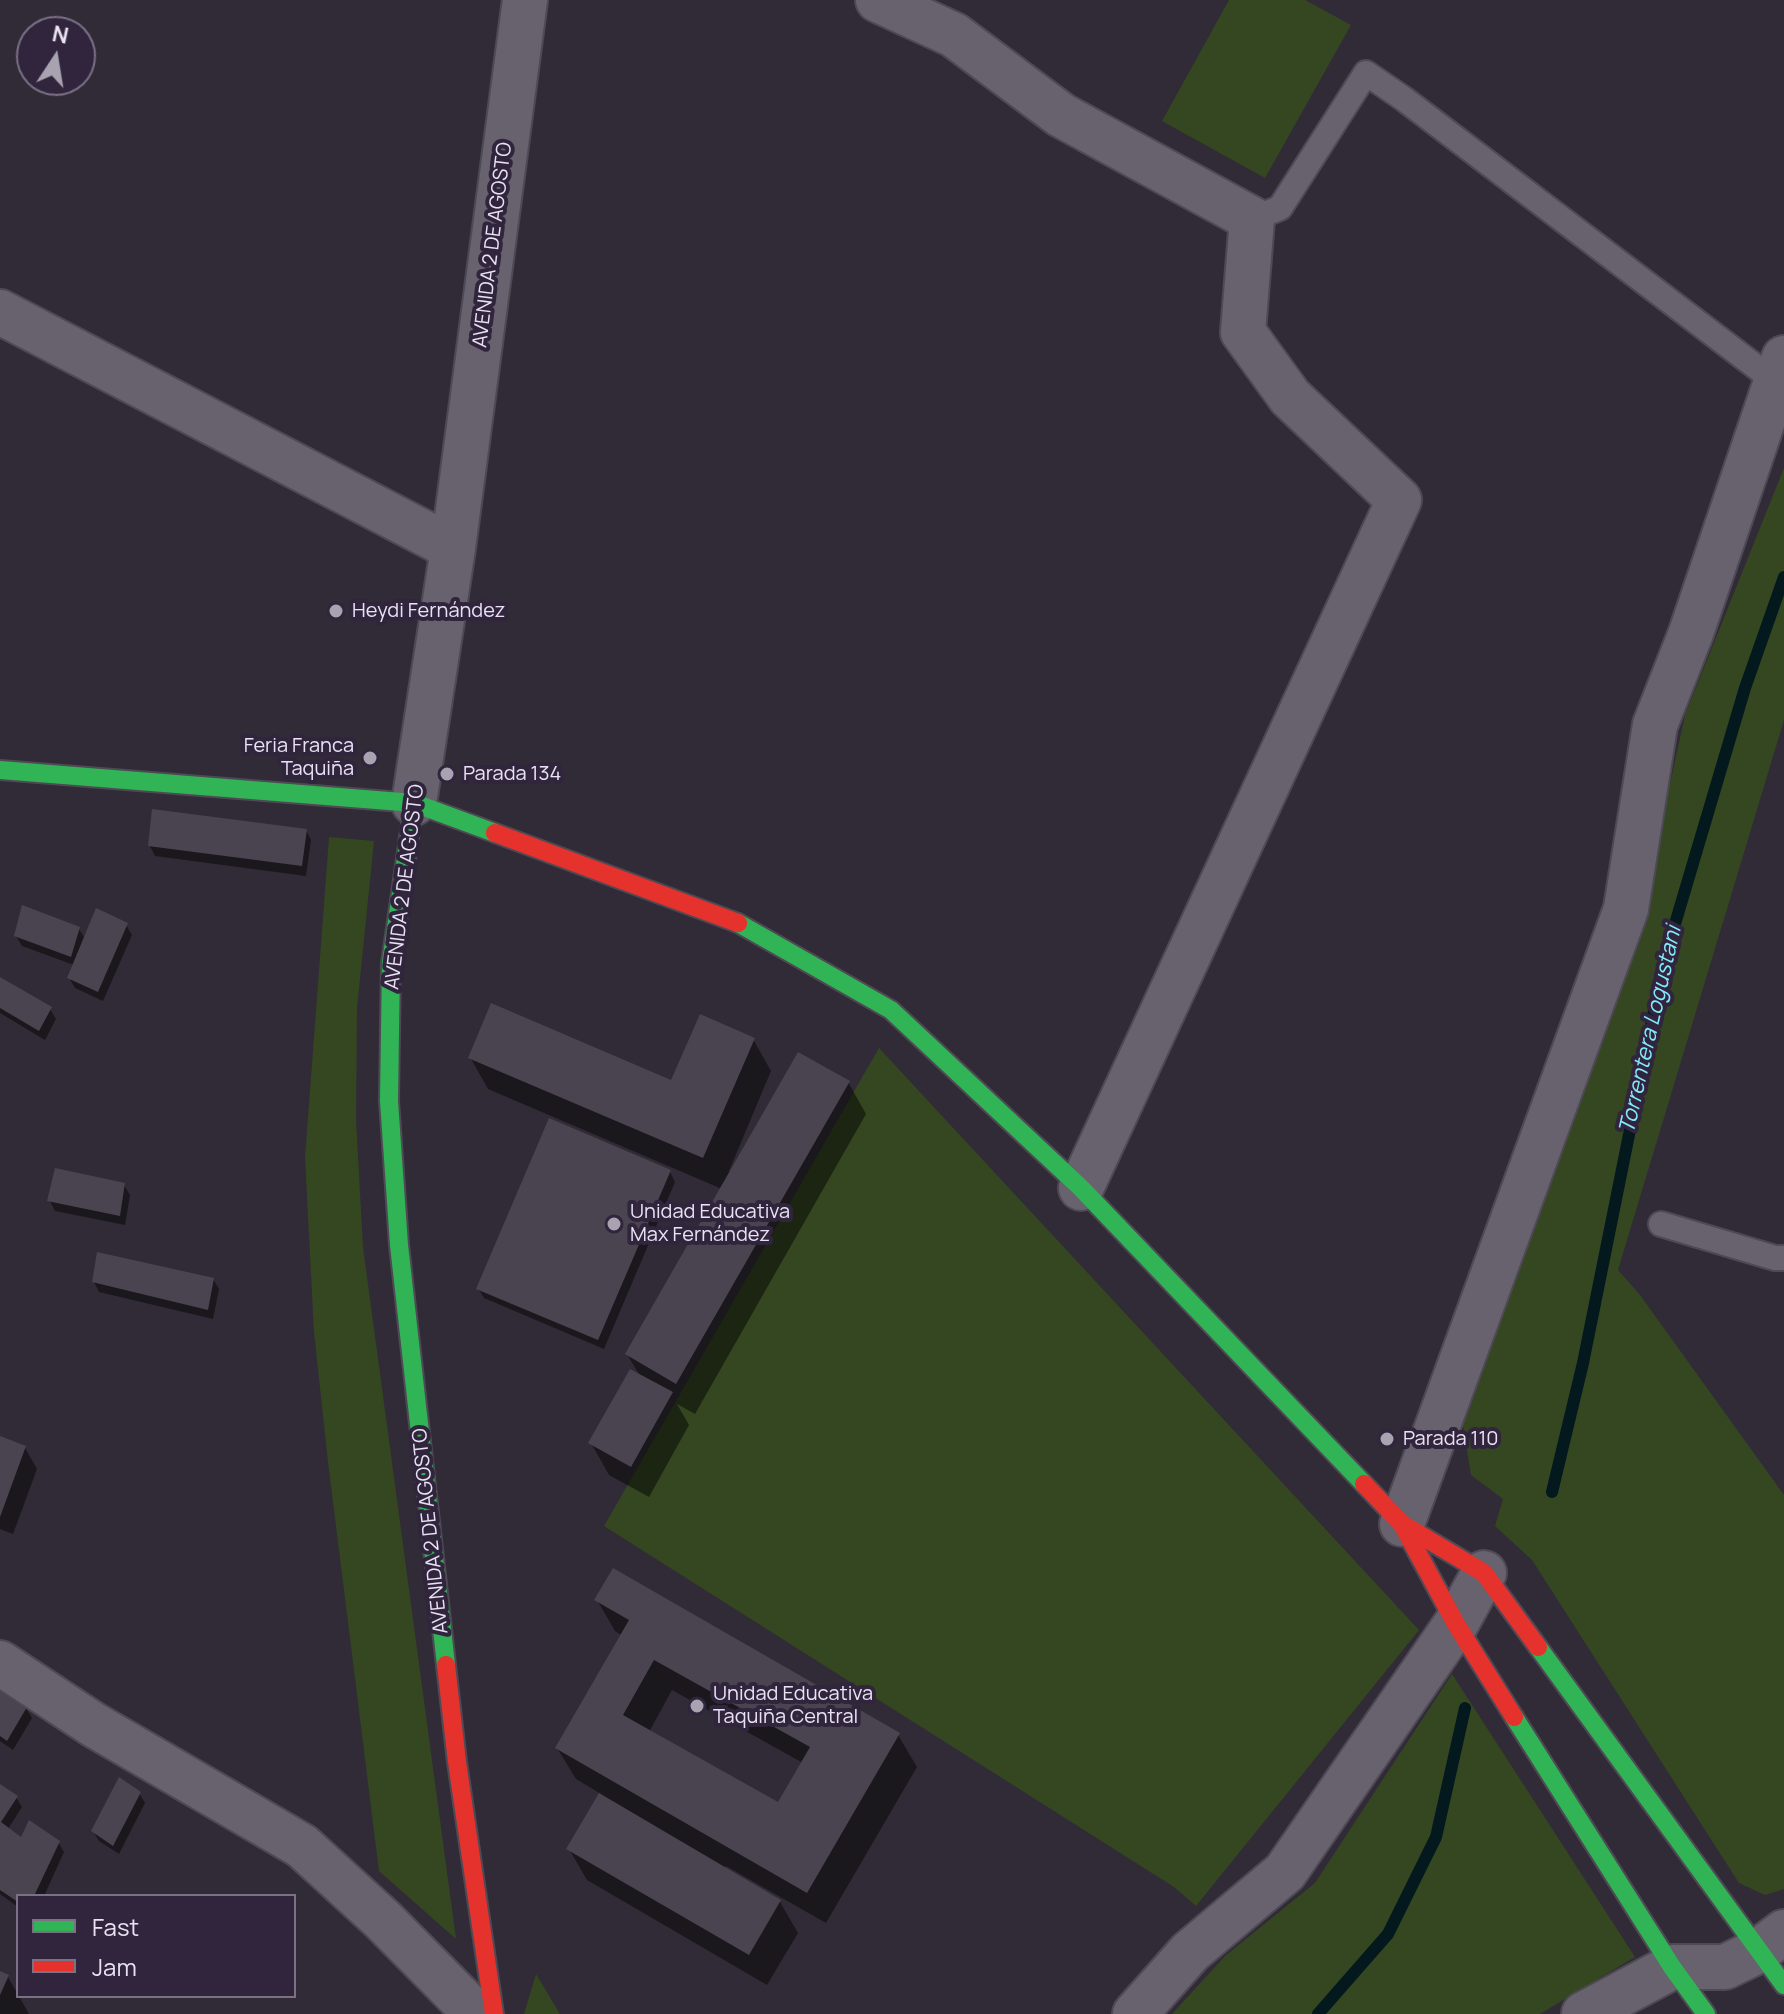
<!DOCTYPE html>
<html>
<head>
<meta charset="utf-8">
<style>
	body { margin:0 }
	#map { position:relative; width:1784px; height:2014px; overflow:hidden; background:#312b37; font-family:Manrope,sans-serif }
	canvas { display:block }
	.legend { position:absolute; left:16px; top:1894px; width:280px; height:104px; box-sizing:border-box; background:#30253d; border:2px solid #7a7185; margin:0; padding:10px 14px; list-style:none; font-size:24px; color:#e8e2f2 }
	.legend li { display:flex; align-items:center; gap:16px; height:40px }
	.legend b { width:40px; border:2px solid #7a7185 }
	.north { position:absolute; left:16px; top:16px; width:80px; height:80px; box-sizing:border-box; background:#30253d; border:2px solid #7a7185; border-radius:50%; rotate:12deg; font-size:22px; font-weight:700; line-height:32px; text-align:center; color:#e8e2f2 }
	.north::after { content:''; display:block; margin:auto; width:28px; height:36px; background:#a8a2b1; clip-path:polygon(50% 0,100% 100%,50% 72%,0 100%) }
</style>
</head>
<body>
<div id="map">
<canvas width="1784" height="2014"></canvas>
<ul class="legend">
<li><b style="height:10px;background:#30b455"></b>Fast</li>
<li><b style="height:10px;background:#e5322d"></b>Jam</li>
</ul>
<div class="north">N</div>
</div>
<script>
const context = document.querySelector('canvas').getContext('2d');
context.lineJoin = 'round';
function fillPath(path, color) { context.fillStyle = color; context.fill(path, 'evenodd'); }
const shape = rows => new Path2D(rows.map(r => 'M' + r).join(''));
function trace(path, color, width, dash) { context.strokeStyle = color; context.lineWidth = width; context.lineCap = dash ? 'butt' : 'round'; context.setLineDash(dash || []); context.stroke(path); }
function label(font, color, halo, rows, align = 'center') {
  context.font = font + ' Manrope,sans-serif'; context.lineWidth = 8; context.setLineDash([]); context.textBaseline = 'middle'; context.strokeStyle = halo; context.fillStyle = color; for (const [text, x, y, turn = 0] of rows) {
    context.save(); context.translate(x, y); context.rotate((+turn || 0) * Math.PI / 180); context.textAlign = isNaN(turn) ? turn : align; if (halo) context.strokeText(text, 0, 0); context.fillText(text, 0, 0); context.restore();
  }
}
fillPath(shape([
	[1229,0,1305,0,1351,25,1265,178,1162,121],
	[1784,468,1784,720,1618,1270,1640,1295,1784,1495,1784,1889,1765,1895,1739,1883,1532,1560,1495,1526,1503,1499,1471,1475,1462,1420,1639,926,1685,715],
	[329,837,374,841,357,1008,356,1121,363,1247,456,1939,379,1871,328,1462,314,1332,305,1157],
	[879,1048,1419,1630,1196,1906,1174,1887,604,1526],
	[1452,1674,1635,1957,1540,2014,1172,2014,1225,1956,1315,1883],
	[536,1974,560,2014,524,2014]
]), '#344721');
fillPath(shape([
	[306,830,311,840,306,876,155,856,150,846],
	[126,925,132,935,103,1001,75,988,69,978,74,965,22,946,16,936,79,929,85,939],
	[0,980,50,1009,56,1019,45,1040,0,1013],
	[753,1039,771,1071,729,1171,731,1172,848,1082,866,1114,695,1414,677,1404,689,1425,649,1497,609,1475,591,1443,640,1376,627,1354,722,1189,488,1089,470,1057,672,1083],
	[670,1172,675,1182,604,1349,484,1298,478,1288],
	[124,1185,130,1195,125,1225,55,1211,50,1201],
	[213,1279,219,1289,213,1319,99,1292,94,1282],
	[0,1438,25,1448,37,1469,13,1534,0,1529],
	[597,1600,898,1735,917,1767,826,1923,726,1866,724,1869,780,1902,798,1933,767,1985,587,1880,569,1849,601,1794,576,1779,557,1748,623,1636,615,1631],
	[672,1690,803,1763,779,1805,649,1732],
	[0,1689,26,1708,32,1718,13,1750,0,1741],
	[0,1787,16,1797,22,1807,8,1829,21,1840,58,1842,64,1852,44,1896,18,1896,18,1907,0,1894],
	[139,1793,145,1803,119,1854,99,1841,93,1831],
	[0,1973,8,1977,29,2014,0,2014]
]), '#0007');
trace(shape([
	[1552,1492,1583,1363,1664,961,1745,688,1784,577],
	[1318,2014,1388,1934,1436,1837,1465,1708]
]), '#04191e', 12);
fillPath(shape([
	[152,809,307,829,302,866,148,846],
	[22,905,80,927,71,957,14,936],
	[96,908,128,923,98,992,67,978],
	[0,977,52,1007,39,1031,0,1008],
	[491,1003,671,1080,700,1014,755,1038,703,1158,468,1058],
	[798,1052,850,1081,676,1384,625,1354],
	[549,1118,671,1170,598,1340,476,1289],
	[55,1168,125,1183,120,1216,47,1201],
	[97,1252,214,1278,208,1310,92,1282],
	[630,1369,673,1392,631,1467,588,1443],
	[0,1436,26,1446,0,1517],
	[613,1568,900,1733,807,1893,555,1748,629,1620,594,1600],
	[654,1660,810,1747,778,1802,623,1715],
	[0,1687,27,1707,7,1741,0,1736],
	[119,1777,141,1792,113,1846,91,1831],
	[0,1784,18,1796,1,1822,21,1837,29,1820,60,1841,34,1896,18,1896,18,1902,0,1890],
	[599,1793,781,1900,749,1955,566,1849],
	[0,1971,9,1975,0,1995]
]), '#4a4450');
const lane = shape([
	[1252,219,1280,208,1366,73,1404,99,1776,382],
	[1661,1224,1775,1258,1784,1258]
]);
const street = shape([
	[878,0,954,35,1061,115,1252,219,1243,332,1290,397,1399,500,1081,1188],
	[0,312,453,548],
	[414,803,453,548,525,0],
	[1402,1524,1626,909,1655,725,1691,633,1784,358],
	[0,1663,94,1725,302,1846,383,1920,476,2014],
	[1135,2014,1190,1952,1285,1872,1456,1624,1484,1573],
	[1584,2014,1672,1967,1725,1967,1760,1950,1784,1932]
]);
const fast = shape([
	[0,770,414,803,495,833],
	[414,803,391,963,389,1101,399,1245,446,1665],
	[738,923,891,1010,1081,1188,1364,1484],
	[1538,1647,1784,1985],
	[1514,1717,1672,1967,1706,2014]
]);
const jam = shape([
	[495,833,738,923],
	[1364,1484,1402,1524,1456,1624,1514,1717],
	[1402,1524,1484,1573,1538,1647],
	[446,1665,457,1762,494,2014]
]);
trace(lane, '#4e4954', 28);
trace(street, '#4e4954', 48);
trace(fast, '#4e4954', 22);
trace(jam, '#4e4954', 22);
trace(lane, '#67626d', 24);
trace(street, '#67626d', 44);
trace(fast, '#30b455', 18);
trace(jam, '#e5322d', 18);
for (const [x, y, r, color] of [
	[336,611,8,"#a8a2b1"],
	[370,758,8,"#a8a2b1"],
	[447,774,8,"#a8a2b1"],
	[614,1224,8,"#a8a2b1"],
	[1387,1439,8,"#a8a2b1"],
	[697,1706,8,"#a8a2b1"]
]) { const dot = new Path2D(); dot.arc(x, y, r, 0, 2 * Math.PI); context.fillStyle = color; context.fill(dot); trace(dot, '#30253d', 3); }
label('20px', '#e8e2f2', '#30253d', [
	["AVENIDA 2 DE AGOSTO",493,245,-83],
	["AVENIDA 2 DE AGOSTO",405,887,-83],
	["AVENIDA 2 DE AGOSTO",431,1531,-96]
]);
label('20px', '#e8e2f2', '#30253d', [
	["Heydi Fernández",352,611],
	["Feria Franca",354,746,"right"],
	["Taquiña",354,769,"right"],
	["Parada 134",463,774],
	["Unidad Educativa",630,1212],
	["Max Fernández",630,1235],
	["Parada 110",1403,1439],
	["Unidad Educativa",713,1694],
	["Taquiña Central",713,1717]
], 'left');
label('italic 22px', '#84e9fc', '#30253d', [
	["Torrentera Logustani",1651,1030,-77]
]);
</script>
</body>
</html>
